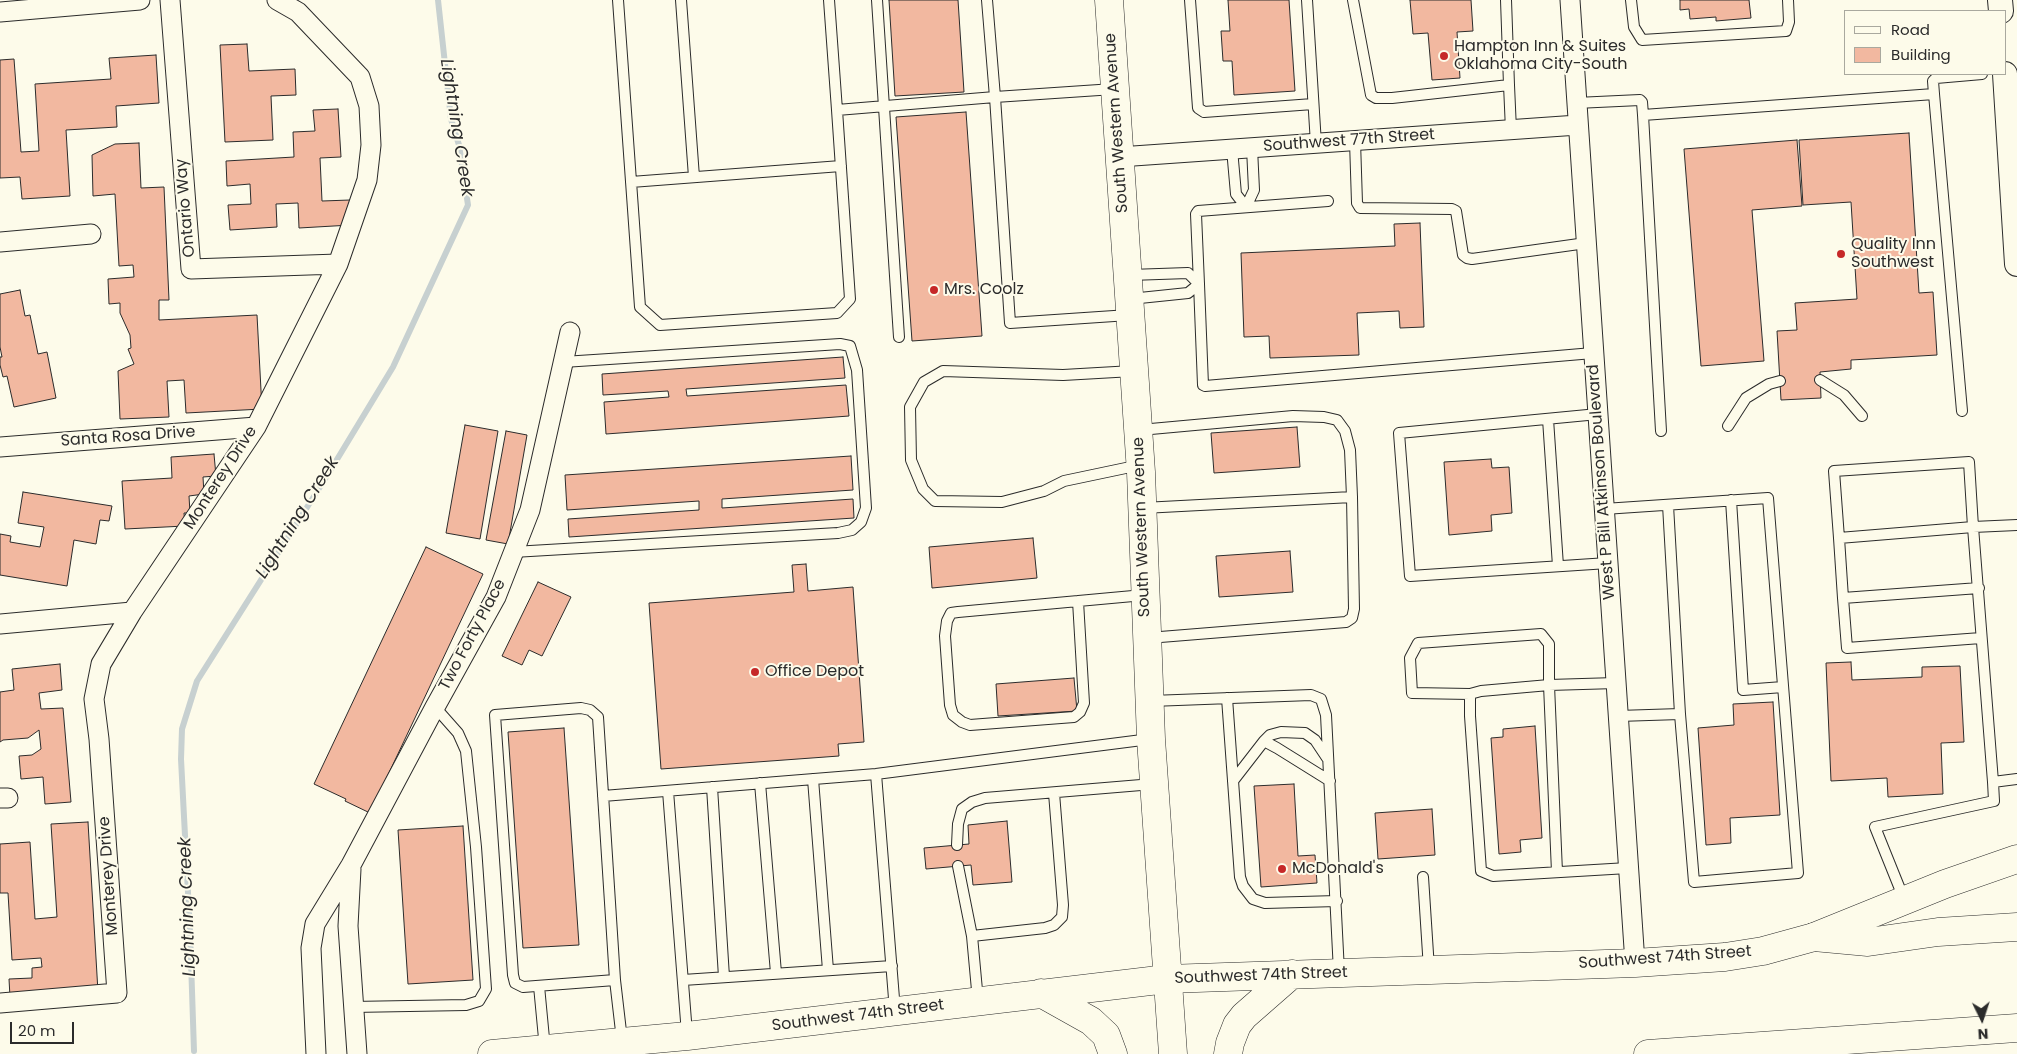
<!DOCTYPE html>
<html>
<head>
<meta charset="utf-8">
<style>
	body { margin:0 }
	#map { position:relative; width:2017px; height:1054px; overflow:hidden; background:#fdfbea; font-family:Poppins,sans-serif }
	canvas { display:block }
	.legend { position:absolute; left:1844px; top:10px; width:162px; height:65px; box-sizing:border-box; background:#fdfbea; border:1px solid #a9a89e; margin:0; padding:6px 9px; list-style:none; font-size:15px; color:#2b2b2b }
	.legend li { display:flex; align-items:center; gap:10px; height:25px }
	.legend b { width:25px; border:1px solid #a9a89e }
	.north { position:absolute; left:1957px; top:994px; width:50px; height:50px; -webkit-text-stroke:4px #fdfbea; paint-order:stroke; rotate:176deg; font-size:14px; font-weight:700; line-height:20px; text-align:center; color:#2b2b2b }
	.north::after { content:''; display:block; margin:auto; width:18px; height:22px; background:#2b2b2b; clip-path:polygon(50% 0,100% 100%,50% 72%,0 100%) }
	.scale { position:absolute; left:10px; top:1022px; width:64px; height:22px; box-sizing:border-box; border:2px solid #2b2b2b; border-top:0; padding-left:6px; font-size:15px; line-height:18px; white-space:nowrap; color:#2b2b2b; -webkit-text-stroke:4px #fdfbea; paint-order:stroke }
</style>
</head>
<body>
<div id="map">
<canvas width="2017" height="1054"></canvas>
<ul class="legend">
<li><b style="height:6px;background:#fdfbea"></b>Road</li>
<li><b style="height:14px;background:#f2b8a0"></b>Building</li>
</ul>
<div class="north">N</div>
<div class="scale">20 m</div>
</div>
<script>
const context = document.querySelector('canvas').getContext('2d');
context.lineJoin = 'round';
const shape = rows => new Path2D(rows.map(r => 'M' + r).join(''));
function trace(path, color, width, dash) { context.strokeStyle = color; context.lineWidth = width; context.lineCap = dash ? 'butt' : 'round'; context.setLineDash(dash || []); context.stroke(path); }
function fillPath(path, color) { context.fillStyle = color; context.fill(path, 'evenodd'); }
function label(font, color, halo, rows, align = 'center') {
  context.font = font + ' Poppins,sans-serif'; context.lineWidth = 4; context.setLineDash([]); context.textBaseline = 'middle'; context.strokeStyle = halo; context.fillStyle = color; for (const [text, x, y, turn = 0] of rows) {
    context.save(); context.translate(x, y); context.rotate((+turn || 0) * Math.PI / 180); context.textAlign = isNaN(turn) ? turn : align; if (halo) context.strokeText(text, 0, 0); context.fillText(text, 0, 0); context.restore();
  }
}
trace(shape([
	[194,1051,190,931,181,759,182,729,197,681,330,471,393,367,468,205,459,145,451,119,438,0]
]), '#c7d0d0', 6);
const building = shape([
	[889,0,958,0,964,92,895,96,889,0],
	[1228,0,1289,0,1295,91,1234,95,1232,61,1223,61,1221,31,1230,31,1228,0],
	[1410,0,1471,0,1473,31,1457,32,1460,78,1432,80,1428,33,1413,34,1410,0],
	[1680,0,1749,0,1751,18,1716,21,1716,17,1690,19,1689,9,1680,10,1680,0],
	[247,44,249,71,295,69,296,95,271,96,273,140,225,142,220,45,247,44],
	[156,55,159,103,116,106,117,127,66,130,70,196,22,199,20,177,0,178,0,60,14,59,21,152,39,151,35,84,111,79,109,58,156,55],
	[338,109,341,157,320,158,322,201,350,200,351,225,299,228,298,203,276,204,277,227,230,230,228,205,251,204,250,184,227,186,226,161,294,157,293,132,315,131,313,110,338,109],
	[966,112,982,336,912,341,896,117,966,112],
	[1909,133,1919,293,1933,292,1937,355,1851,360,1851,369,1820,372,1821,398,1781,400,1777,331,1797,330,1795,303,1857,299,1851,202,1803,205,1799,140,1909,133],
	[1797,140,1802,206,1752,210,1764,361,1701,366,1684,149,1797,140],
	[139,143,141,188,164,187,169,300,159,300,159,320,257,315,262,409,186,413,184,380,167,381,169,417,120,419,118,371,134,364,128,349,131,348,130,335,120,313,120,303,109,304,108,279,134,277,133,265,119,266,115,194,93,196,92,155,115,144,139,143],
	[1420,223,1424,327,1400,328,1399,311,1357,313,1359,355,1270,358,1269,336,1244,337,1241,253,1395,246,1394,224,1420,223],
	[20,290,25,316,30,315,38,354,47,352,56,398,14,407,7,376,3,377,0,365,0,357,2,357,0,347,0,294,20,290],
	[843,357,845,378,686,389,687,396,846,385,849,416,606,434,604,402,669,397,668,391,603,395,602,374,843,357],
	[465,425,498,431,480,539,446,533,465,425],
	[1297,427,1300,467,1214,473,1211,433,1297,427],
	[506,431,527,435,508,544,486,540,506,431],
	[214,454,216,476,203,477,204,494,189,496,190,513,184,513,185,526,125,529,122,481,172,478,171,457,214,454],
	[851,456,853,490,722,499,722,508,853,499,854,518,569,537,568,519,699,510,699,501,567,510,565,475,851,456],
	[1491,459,1492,468,1509,467,1512,513,1491,515,1492,531,1449,535,1444,462,1491,459],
	[23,492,112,506,109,521,100,520,96,544,74,540,67,586,0,575,0,534,11,536,10,542,40,547,44,527,18,523,23,492],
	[1033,538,1037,578,932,588,929,547,1033,538],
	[426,547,483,574,370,813,345,801,346,799,314,784,426,547],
	[1290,551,1293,592,1219,597,1216,556,1290,551],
	[806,564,808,591,853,587,864,742,838,744,839,756,661,769,649,603,794,592,792,565,806,564],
	[538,582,571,597,542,656,529,650,522,665,502,656,538,582],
	[1851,662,1852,680,1922,677,1922,667,1960,666,1964,742,1941,743,1943,794,1888,797,1887,778,1831,781,1826,663,1851,662],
	[60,664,62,690,39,693,41,709,63,708,71,802,45,804,43,777,21,779,19,756,32,755,41,749,39,730,28,738,3,740,0,742,0,692,14,690,12,669,60,664],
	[1074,678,1077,711,998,716,996,684,1074,678],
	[1773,702,1780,815,1730,818,1731,843,1706,845,1698,728,1734,725,1733,704,1773,702],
	[1535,726,1542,838,1520,840,1521,852,1499,854,1491,738,1503,737,1503,729,1535,726],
	[564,728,579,945,523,948,508,732,564,728],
	[1294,784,1298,856,1315,855,1317,883,1261,887,1254,786,1294,784],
	[1432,809,1435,855,1378,859,1375,813,1432,809],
	[1007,821,1012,882,973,885,971,865,926,869,924,848,969,844,968,825,1007,821],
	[88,822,98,992,10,997,9,979,32,978,32,968,42,967,41,958,12,960,8,893,0,893,0,844,30,842,35,919,57,917,51,824,88,822],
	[463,826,473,980,408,984,398,830,463,826]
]);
fillPath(building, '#f2b8a0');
trace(building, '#2b2b2b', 1);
const service = shape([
	[618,0,640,307,660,325,837,313,850,299,837,110,995,97,1010,323,1129,315],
	[681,0,694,177],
	[829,0,837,110],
	[877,0,899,337],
	[987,0,995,97,1114,89],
	[1190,0,1198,108,1204,112,1313,104],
	[1307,0,1316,144],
	[1353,0,1371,95,1376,98,1392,98,1509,85,1511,130],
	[1506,0,1509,85],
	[1631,0,1634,27,1642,40,1786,31,1789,22,1788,0],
	[1934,94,1962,411],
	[1576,103,1640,100,1642,102,1643,115,1934,94,1933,81,1936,78,1982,74],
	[1643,115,1661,431],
	[1355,141,1357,203,1360,208,1452,209,1456,211,1463,255,1467,258,1472,259,1586,243],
	[1232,149,1236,194,1246,207,1254,190,1252,148],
	[631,182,841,166],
	[1328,201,1198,211,1196,214,1199,284,1203,385,1205,386,1593,353],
	[1130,275,1188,273,1199,284,1188,293,1130,299],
	[1133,371,1063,375,943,371,924,382,910,407,911,460,923,489,935,501,1002,502,1044,491,1064,481,1140,465],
	[1820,380,1844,395,1862,416],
	[1598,414,1399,433,1410,576,1608,563],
	[1548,419,1558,566],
	[1728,426,1746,398,1769,384,1780,381],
	[1140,430,1293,416,1324,417,1337,420,1345,431,1350,450,1352,497,1354,609,1352,618,1346,622,1148,638],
	[1731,500,1743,690,1783,687],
	[1668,505,1680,714],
	[1143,508,1352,497],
	[1604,509,1768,498,1798,873,1694,882,1680,714,1618,716],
	[2017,525,1973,527,1993,782,2017,779],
	[1839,538,1973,527,1969,462,1834,471,1839,538,1843,598,1847,648,1981,638],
	[513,552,838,533,852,530,861,522,866,508,857,370,850,346,840,344,563,362],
	[1843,598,1979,588],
	[1078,601,1084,703,1080,712,1074,717,970,725,962,722,953,715,950,705,945,636,947,621,951,613,958,612,1144,595],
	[1616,683,1549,685,1481,691,1470,694,1470,716,1481,871,1493,876,1628,868],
	[1470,694,1412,693,1410,658,1418,643,1541,634,1549,644,1549,685,1557,872],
	[1227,698,1240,877,1243,886,1253,899,1265,903,1337,901],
	[1151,701,1311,695,1321,699,1326,715,1339,972],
	[1264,741,1270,735,1281,732,1305,733,1315,740,1327,758],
	[876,774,895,1011],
	[813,779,828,970],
	[1233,781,1264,741,1277,748,1330,781],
	[760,783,776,973],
	[712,787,724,977],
	[668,791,687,1034],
	[603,796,876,774,1150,739],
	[957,845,958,824,962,809,972,802,985,798,1153,784],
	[958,866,972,936,978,1001],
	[1423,877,1429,969],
	[1904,899,1875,827,1994,801,1993,782],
	[972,936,1045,928,1054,925,1062,917,1063,905,1054,793],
	[615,980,523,987,515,983,513,975,495,715,581,708,590,710,598,717,615,980,622,1040],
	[683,980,892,966],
	[539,986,545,1049],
	[352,1007,466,1005,479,1001,486,989,476,847,466,751,458,733,435,707]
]);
const minor = shape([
	[170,0,191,269,338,264],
	[1570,0,1635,963],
	[0,12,140,0],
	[1119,157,1578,125],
	[0,242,91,234],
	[0,447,256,427],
	[0,624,132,612],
	[0,798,8,798],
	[351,869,348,926,357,1054],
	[0,1003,117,993,99,739,94,699,101,664,132,612,256,427,338,264,367,180,371,145,369,106,360,77,298,12,277,0],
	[316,1054,311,948,315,924,351,865,435,707,496,597,530,510,570,332]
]);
const tertiary = shape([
	[2000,0,2001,11],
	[2005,74,2017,264]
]);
const secondary = shape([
	[1109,0,1141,472,1151,739,1173,1054],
	[1041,993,1091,1021,1106,1035,1113,1054],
	[492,1054,687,1036,1167,979,1635,963,1725,957,1763,951,1814,937,1945,884,2017,859],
	[1228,1054,1230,1043,1237,1025,1244,1016,1292,974]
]);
const motorway = shape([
	[1814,937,1868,942,1938,932,2017,927],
	[535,1054,545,1050],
	[1648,1054,2017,1028]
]);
trace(service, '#2b2b2b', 12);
trace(minor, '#2b2b2b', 21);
trace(tertiary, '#2b2b2b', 26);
trace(secondary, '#2b2b2b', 29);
trace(motorway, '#2b2b2b', 29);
trace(service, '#fdfbea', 10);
trace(minor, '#fdfbea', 19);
trace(tertiary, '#fdfbea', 24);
trace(secondary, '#fdfbea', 28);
trace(motorway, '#fdfbea', 28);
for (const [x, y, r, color] of [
	[1444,56,5,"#c62828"],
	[1841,254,5,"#c62828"],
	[934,290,5,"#c62828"],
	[755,672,5,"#c62828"],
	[1282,869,5,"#c62828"]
]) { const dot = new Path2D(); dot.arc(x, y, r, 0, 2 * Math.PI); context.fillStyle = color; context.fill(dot); trace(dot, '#fdfbea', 2); }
label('16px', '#2b2b2b', '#fdfbea', [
	["Hampton Inn & Suites",1454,47],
	["Oklahoma City-South",1454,65],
	["Quality Inn",1851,245],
	["Southwest",1851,263],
	["Mrs. Coolz",944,290],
	["Office Depot",765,672],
	["McDonald's",1292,869]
], 'left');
label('16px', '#2b2b2b', '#fdfbea', [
	["South Western Avenue",1117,123,-94],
	["Southwest 77th Street",1349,141,-4],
	["Ontario Way",186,208,-95],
	["Santa Rosa Drive",128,437,-4],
	["Monterey Drive",221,478,-57],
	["West P Bill Atkinson Boulevard",1602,482,-94],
	["South Western Avenue",1142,527,-92],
	["Two Forty Place",473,635,-62],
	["Monterey Drive",109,876,-94],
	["Southwest 74th Street",1665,958,-4],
	["Southwest 74th Street",1261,976,-2],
	["Southwest 74th Street",858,1016,-7]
]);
label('italic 18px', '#2b2b2b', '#fdfbea', [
	["Lightning Creek",456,128,81],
	["Lightning Creek",298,518,-58],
	["Lightning Creek",188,907,-92]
]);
</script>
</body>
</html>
